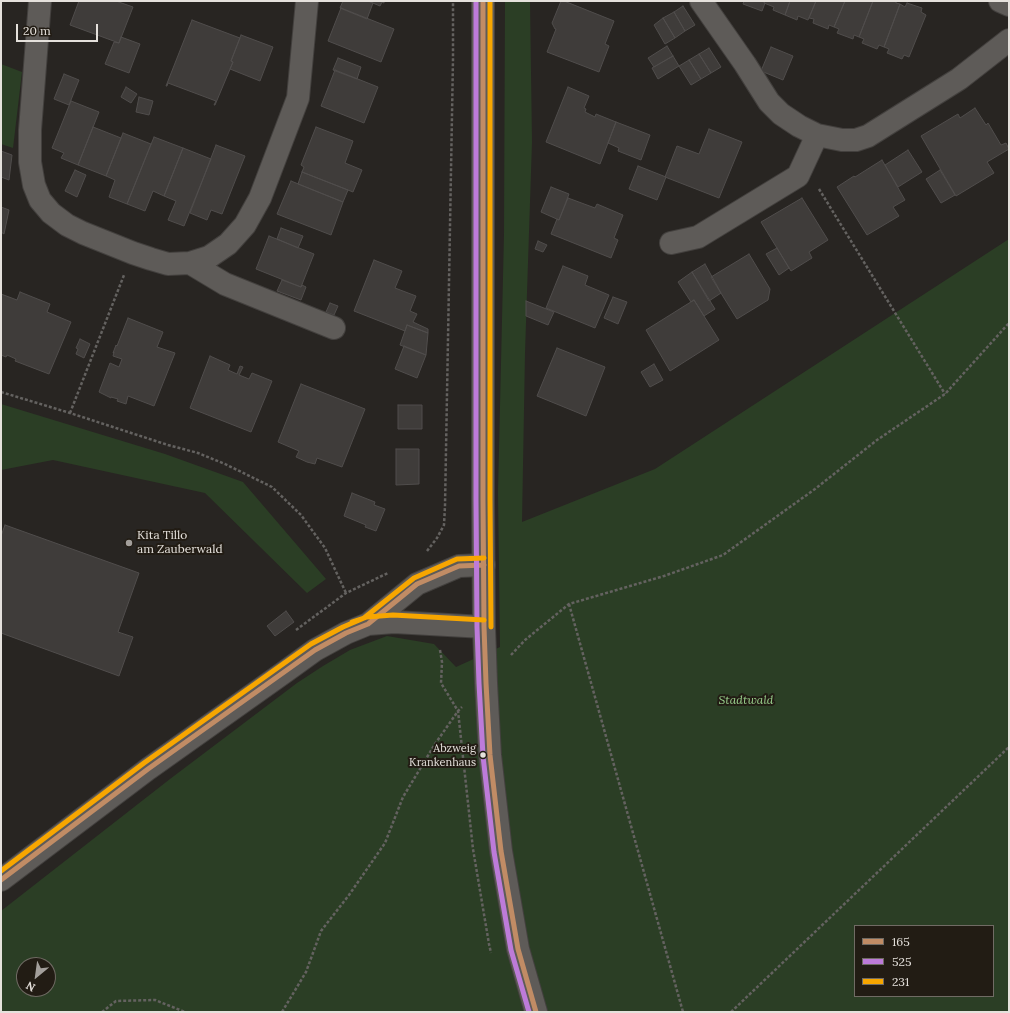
<!DOCTYPE html>
<html>
<head>
<meta charset="utf-8">
<style>
	body { margin:0 }
	#map { position:relative; width:1010px; height:1013px; overflow:hidden; background:#282522; font-family:Lora,serif }
	canvas { display:block }
	.frame { position:absolute; inset:0; border:2px solid #e5e1dc; pointer-events:none }
	.legend { position:absolute; left:854px; top:925px; width:140px; height:72px; box-sizing:border-box; background:#221c14; border:1px solid #706b64; margin:0; padding:5px 7px; list-style:none; font-size:12px; color:#e5e1dc }
	.legend li { display:flex; align-items:center; gap:8px; height:20px }
	.legend b { width:20px; border:1px solid #706b64 }
	.north { position:absolute; left:16px; top:957px; width:40px; height:40px; box-sizing:border-box; background:#221c14; border:1px solid #706b64; border-radius:50%; rotate:209deg; font-size:11px; font-weight:700; line-height:16px; text-align:center; color:#e5e1dc }
	.north::after { content:''; display:block; margin:auto; width:14px; height:18px; background:#a39f9b; clip-path:polygon(50% 0,100% 100%,50% 72%,0 100%) }
	.scale { position:absolute; left:16px; top:24px; width:82px; height:18px; box-sizing:border-box; border:2px solid #e5e1dc; border-top:0; padding-left:5px; font-size:12px; line-height:14px; white-space:nowrap; color:#e5e1dc; -webkit-text-stroke:3px #221c14; paint-order:stroke }
</style>
</head>
<body>
<div id="map">
<canvas width="1010" height="1013"></canvas>
<div class="frame"></div>
<ul class="legend">
<li><b style="height:5px;background:#c18c65"></b>165</li>
<li><b style="height:5px;background:#bd7bd9"></b>525</li>
<li><b style="height:5px;background:#f7a600"></b>231</li>
</ul>
<div class="north">N</div>
<div class="scale">20 m</div>
</div>
<script>
const context = document.querySelector('canvas').getContext('2d');
context.lineJoin = 'round';
function fillPath(path, color) { context.fillStyle = color; context.fill(path, 'evenodd'); }
const shape = rows => new Path2D(rows.map(r => 'M' + r).join(''));
function trace(path, color, width, dash) { context.strokeStyle = color; context.lineWidth = width; context.lineCap = dash ? 'butt' : 'round'; context.setLineDash(dash || []); context.stroke(path); }
function label(font, color, halo, rows, align = 'center') {
  context.font = font + ' Lora,serif'; context.lineWidth = 4; context.setLineDash([]); context.textBaseline = 'middle'; context.strokeStyle = halo; context.fillStyle = color; for (const [text, x, y, turn = 0] of rows) {
    context.save(); context.translate(x, y); context.rotate((+turn || 0) * Math.PI / 180); context.textAlign = isNaN(turn) ? turn : align; if (halo) context.strokeText(text, 0, 0); context.fillText(text, 0, 0); context.restore();
  }
}
fillPath(shape([
	[505,1,530,1,532,142,525,353,522,522,655,469,1009,239,1009,1012,1,1012,1,911,170,779,297,683,323,666,350,650,387,636,434,644,456,667,500,647,498,492,504,234],
	[855,926,993,926,993,996,855,996],
	[24,965,48,965,48,989,24,989],
	[1,64,22,72,13,148,1,144],
	[1,404,165,454,243,482,326,579,307,593,205,493,53,460,1,470]
]), '#2b3e25');
const building = shape([
	[79,1,116,1,133,7,119,43,70,25,79,1],
	[343,1,368,1,373,3,367,19,340,8,343,1],
	[368,1,384,1,384,3,382,2,380,6,368,1],
	[561,1,564,1,614,21,605,44,609,46,599,72,547,52,556,29,555,29,552,23,561,1],
	[744,1,765,1,764,3,765,3,762,11,743,4,744,1],
	[765,1,790,1,785,15,773,10,774,7,764,3,765,1],
	[790,1,816,1,808,20,798,16,797,20,785,15,790,1],
	[816,1,845,1,834,27,829,25,828,29,813,23,814,19,809,18,816,1],
	[845,1,873,1,859,37,854,35,853,39,837,33,839,29,834,27,845,1],
	[873,1,896,1,896,3,900,4,884,47,879,45,877,49,862,43,864,39,859,37,873,1],
	[907,3,922,8,921,12,926,15,909,57,904,55,902,59,887,53,889,49,884,47,900,4,905,7,907,3],
	[683,6,695,25,685,31,674,12,683,6],
	[341,8,394,29,381,62,328,41,341,8],
	[674,12,685,31,675,38,663,18,674,12],
	[663,18,675,38,665,44,654,25,663,18],
	[192,20,240,38,231,61,233,62,215,105,214,105,216,101,168,83,167,86,166,86,192,20],
	[241,35,273,47,260,81,230,69,233,62,231,61,241,35],
	[121,37,140,44,129,73,105,64,114,42,119,43,121,37],
	[667,46,673,56,654,67,648,58,667,46],
	[771,47,793,56,783,80,761,71,771,47],
	[709,48,721,67,711,73,699,54,709,48],
	[699,54,711,73,701,79,689,60,699,54],
	[673,56,679,66,658,79,652,68,673,56],
	[338,58,361,67,357,79,333,70,338,58],
	[689,60,701,79,691,85,679,66,689,60],
	[335,70,378,87,364,123,321,106,335,70],
	[64,74,79,80,69,105,54,99,64,74],
	[126,87,137,94,131,103,121,97,126,87],
	[568,87,589,96,584,108,586,109,585,112,595,117,596,114,616,122,600,164,546,142,568,87],
	[139,97,153,101,149,115,136,112,139,97],
	[71,101,99,112,78,165,61,158,64,153,52,148,71,101],
	[975,108,986,125,988,123,1001,145,1006,143,1009,149,987,162,994,173,956,196,921,136,958,114,960,118,975,108],
	[616,122,650,135,641,160,618,151,619,148,608,143,616,122],
	[93,127,121,138,106,176,78,165,93,127],
	[316,127,353,141,345,163,362,170,353,192,302,172,304,167,301,165,316,127],
	[709,129,742,142,719,198,665,177,677,146,699,154,709,129],
	[123,133,151,144,127,204,109,197,115,180,106,176,123,133],
	[154,137,183,148,164,196,153,191,145,211,127,204,154,137],
	[216,145,245,156,222,214,211,210,207,220,190,213,216,145],
	[183,148,211,159,184,226,168,220,176,201,164,196,183,148],
	[908,150,922,172,898,187,885,165,908,150],
	[1,151,12,155,9,180,1,177,1,151],
	[882,160,905,200,893,207,899,216,867,235,837,187,854,176,855,177,882,160],
	[638,166,666,177,657,200,629,189,638,166],
	[75,170,86,175,77,197,65,191,75,170],
	[940,170,955,195,941,203,926,179,940,170],
	[302,172,348,190,343,202,298,184,302,172],
	[291,181,343,202,331,235,277,214,291,181],
	[551,187,569,194,559,220,541,212,551,187],
	[568,198,595,208,597,204,623,215,614,238,618,240,611,258,551,234,557,219,559,220,568,198],
	[802,198,828,240,809,252,812,258,791,271,761,222,802,198],
	[1,207,9,210,4,234,1,232,1,207],
	[281,228,303,236,298,248,277,239,281,228],
	[269,236,314,254,301,287,256,269,269,236],
	[538,241,547,245,543,252,535,249,538,241],
	[777,248,789,268,779,275,766,254,777,248],
	[749,254,770,289,768,300,737,319,711,277,749,254],
	[374,260,402,271,395,288,416,296,410,311,417,314,413,322,428,329,428,333,407,325,405,331,354,311,374,260],
	[705,264,721,293,709,301,692,272,705,264],
	[563,266,588,276,585,285,609,295,595,328,546,308,563,266],
	[692,272,715,309,704,316,694,300,691,302,678,282,692,272],
	[282,280,301,287,302,285,306,287,301,300,277,291,282,280],
	[20,292,50,304,47,312,71,322,49,374,15,361,16,359,7,355,6,357,1,355,1,294,17,300,20,292],
	[613,297,627,302,618,324,604,318,613,297],
	[694,300,719,340,670,371,646,330,694,300],
	[526,301,554,312,548,325,526,316,526,301],
	[330,303,338,306,334,315,326,312,330,303],
	[128,318,163,332,157,347,175,353,154,406,128,396,126,404,117,401,118,399,111,397,111,398,99,392,110,363,119,367,122,359,113,356,114,352,113,353,116,345,117,346,128,318],
	[407,325,428,333,426,355,400,345,407,325],
	[80,339,90,344,84,358,76,354,78,349,76,348,80,339],
	[404,346,426,355,417,378,395,369,404,346],
	[557,348,605,367,586,416,537,396,557,348],
	[210,356,230,365,228,370,237,374,240,366,243,367,239,375,249,379,252,373,272,381,251,432,190,408,210,356],
	[654,364,663,380,650,387,641,372,654,364],
	[301,384,365,409,342,467,317,458,315,464,307,462,296,457,299,451,278,442,301,384],
	[398,405,422,405,422,429,398,429,398,405],
	[396,449,419,449,419,484,396,485,396,449],
	[352,493,375,502,374,505,385,509,376,531,365,527,366,525,344,516,352,493],
	[5,525,139,573,118,632,133,637,119,676,1,633,1,536,5,525],
	[286,611,294,622,275,636,267,626,286,611]
]);
fillPath(building, '#3f3c3a');
trace(building, '#504d4c', 1);
const minor = shape([
	[40,1,30,130,30,162,34,185,40,200,51,213,67,225,83,233,133,253,151,259,168,264,190,263,209,257,228,244,245,225,260,198,298,98,307,1],
	[701,1,745,64,769,102,781,114,799,126,817,135,842,140,856,140,868,136,959,79,1009,40],
	[1000,1,1009,5],
	[671,243,698,237,798,176,817,135],
	[190,263,225,284,334,328],
	[368,624,417,584,459,566,484,565],
	[1,880,148,769,286,671,315,650,346,633,368,624,394,622,484,627]
]);
const tertiary = shape([
	[483,1,483,499,484,627,486,683,490,755,501,851,518,949,536,1012]
]);
trace(minor, '#43403e', 24);
trace(tertiary, '#43403e', 24);
trace(shape([
	[819,189,945,394],
	[1,392,70,413,168,445,198,453,225,464,272,487,301,515,325,548,346,593],
	[70,413,124,275],
	[427,551,437,538,444,525,445,506,453,59,453,1],
	[569,604,683,1012],
	[296,630,346,593,388,573],
	[440,650,442,662,441,683,458,711,473,849,489,944,491,953],
	[511,655,525,640,569,604,664,576,723,555,815,489,877,440,945,394,1009,323],
	[102,1012,116,1001,155,1000,185,1012],
	[282,1012,306,972,321,931,349,895,385,843,403,797,435,744,458,711,462,707],
	[731,1012,1009,747]
]), '#646260', 2.5, [3, 2]);
trace(minor, '#5e5b58', 22);
trace(tertiary, '#5e5b58', 22);
trace(shape([
	[483,1,483,499,484,627,486,683,490,755,501,851,518,949,536,1012],
	[1,880,148,769,315,650,346,633,368,624,417,584,459,566,484,565]
]), '#c18c65', 5);
trace(shape([
	[476,1,476,499,477,627,479,683,483,756,494,852,511,950,529,1012]
]), '#bd7bd9', 5);
trace(shape([
	[490,1,490,499,491,627],
	[352,622,367,617,393,615,484,620],
	[1,871,144,763,311,644,343,627,364,618,414,578,457,559,484,558]
]), '#f7a600', 5);
for (const [x, y, r, color] of [
	[129,543,4,"#a39f9b"],
	[483,755,3.5,"#e5e1dc"]
]) { const dot = new Path2D(); dot.arc(x, y, r, 0, 2 * Math.PI); context.fillStyle = color; context.fill(dot); trace(dot, '#221c14', 1.5); }
label('11px', '#e5e1dc', '#221c14', [
	["Abzweig",476,749],
	["Krankenhaus",476,763]
], 'right');
label('12px', '#e5e1dc', '#221c14', [
	["Kita Tillo",137,536],
	["am Zauberwald",137,550]
], 'left');
label('italic 12px', '#99cf8c', '#221c14', [
	["Stadtwald",746,701]
]);
</script>
</body>
</html>
